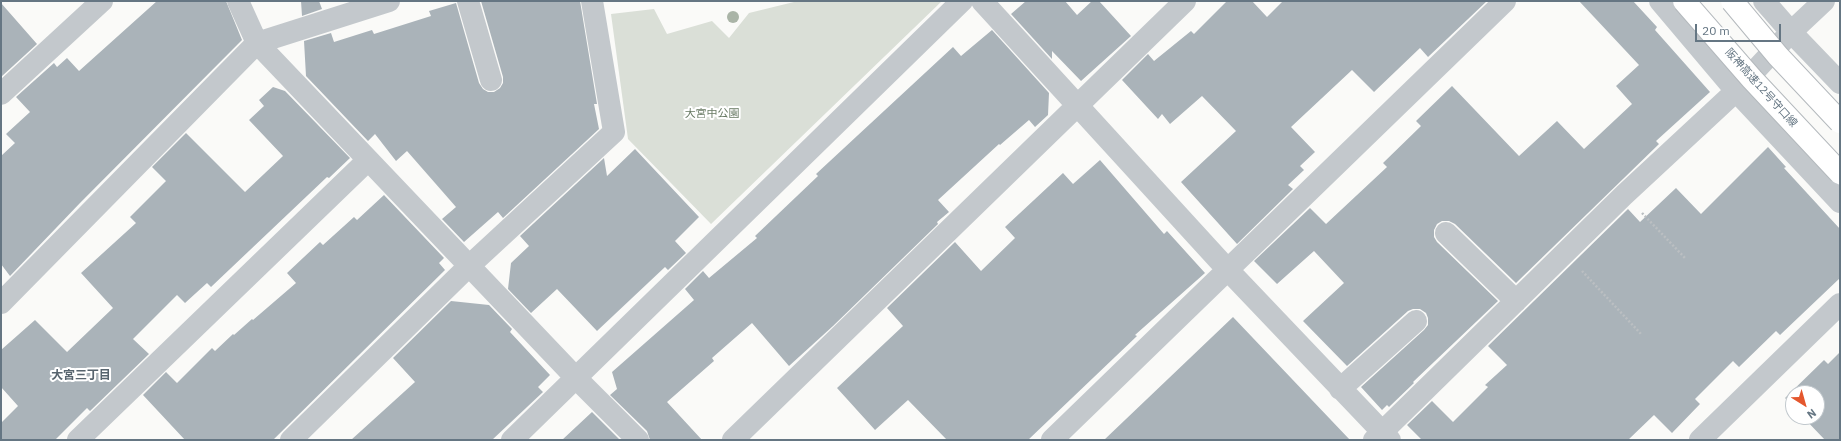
<!DOCTYPE html>
<html>
<head>
<meta charset="utf-8">
<style>
	body { margin:0 }
	#map { position:relative; width:1841px; height:441px; overflow:hidden; background:#fafaf8; font-family:"IBM Plex Sans",sans-serif }
	canvas { display:block }
	.frame { position:absolute; inset:0; border:2px solid #657683; pointer-events:none }
	.north { position:absolute; left:1785px; top:385px; width:40px; height:40px; box-sizing:border-box; background:#fff; border:1px solid #c1c8cd; border-radius:50%; rotate:143deg; font-size:11px; font-weight:700; line-height:16px; text-align:center; color:#657683 }
	.north::after { content:''; display:block; margin:auto; width:14px; height:18px; background:#e4572e; clip-path:polygon(50% 0,100% 100%,50% 72%,0 100%) }
	.scale { position:absolute; left:1695px; top:24px; width:86px; height:18px; box-sizing:border-box; border:2px solid #657683; border-top:0; padding-left:5px; font-size:12px; line-height:14px; white-space:nowrap; color:#657683; -webkit-text-stroke:3px #fff; paint-order:stroke }
</style>
</head>
<body>
<div id="map">
<canvas width="1841" height="441"></canvas>
<div class="frame"></div>
<div class="north">N</div>
<div class="scale">20 m</div>
</div>
<script>
const context = document.querySelector('canvas').getContext('2d');
context.lineJoin = 'round';
function fillPath(path, color) { context.fillStyle = color; context.fill(path, 'evenodd'); }
const shape = rows => new Path2D(rows.map(r => 'M' + r).join(''));
function trace(path, color, width, dash) { context.strokeStyle = color; context.lineWidth = width; context.lineCap = dash ? 'butt' : 'round'; context.setLineDash(dash || []); context.stroke(path); }
function label(font, color, halo, rows, align = 'center') {
  context.font = font + ' "IBM Plex Sans","Noto Sans JP",sans-serif'; context.lineWidth = 4; context.setLineDash([]); context.textBaseline = 'middle'; context.strokeStyle = halo; context.fillStyle = color; for (const [text, x, y, turn = 0] of rows) {
    context.save(); context.translate(x, y); context.rotate((+turn || 0) * Math.PI / 180); context.textAlign = isNaN(turn) ? turn : align; if (halo) context.strokeText(text, 0, 0); context.fillText(text, 0, 0); context.restore();
  }
}
fillPath(shape([
	[798,1,942,1,711,224,628,139,611,14,654,9,667,34,712,21,729,38,749,13]
]), '#dadfd7');
fillPath(shape([
	[157,1,226,1,242,40,80,203,10,276,1,264,1,156,15,143,6,134,30,112,16,97,54,63,57,67,67,58,79,71],
	[301,1,319,1,322,9,302,16],
	[481,1,580,1,597,104,594,104,599,129,503,218,498,212,464,242,442,219,456,207,407,151,396,161,375,134,368,141,306,76,304,41,331,33,334,42,372,30,374,34,431,16,429,11,456,3,479,83,483,89,488,92,494,92,500,88,503,83,503,77],
	[1026,1,1065,1,1077,15,1092,1,1099,1,1131,36,1081,81,1052,51,1052,59,1011,14],
	[1227,1,1252,1,1267,17,1283,1,1487,1,1428,57,1420,48,1374,92,1352,70,1291,127,1315,152,1300,166,1304,170,1288,185,1293,189,1237,244,1181,182,1236,131,1202,96,1170,124,1162,114,1158,119,1122,80,1148,54,1154,61,1191,31,1194,34],
	[1579,1,1633,1,1657,27,1655,30,1710,92,1656,141,1659,144,1516,283,1455,224,1449,221,1442,221,1437,224,1434,230,1434,237,1437,242,1498,301,1413,382,1414,383,1389,407,1387,405,1382,410,1361,387,1424,330,1428,325,1428,318,1426,313,1420,309,1413,309,1408,311,1347,366,1303,321,1344,283,1314,251,1277,284,1254,261,1310,208,1326,224,1387,167,1383,163,1421,126,1416,121,1452,86,1519,156,1557,121,1584,149,1632,104,1616,86,1639,65],
	[1,3,37,44,1,77],
	[992,30,1049,93,1048,115,1035,127,1029,120,1000,145,999,144,938,200,949,212,937,222,938,224,833,326,789,366,752,323,712,358,714,361,667,402,702,440,650,440,647,431,610,395,617,389,612,372,694,300,685,289,703,271,709,278,757,238,755,236,818,176,816,174,953,47,961,56],
	[273,87,285,91,350,158,329,178,327,177,211,287,207,283,185,303,177,295,133,339,149,354,90,411,87,408,55,440,1,440,1,423,18,406,1,387,1,350,35,320,67,352,113,308,81,273,136,223,130,217,166,181,152,167,186,133,245,192,283,156,249,120,264,106,259,100],
	[1768,147,1786,167,1784,168,1840,229,1840,278,1780,335,1776,331,1739,367,1733,361,1695,399,1700,404,1672,433,1654,415,1628,440,1422,440,1407,425,1432,401,1453,422,1488,387,1485,385,1507,365,1488,346,1628,209,1640,222,1676,188,1701,214],
	[635,149,699,217,675,241,686,253,668,270,665,267,597,331,557,289,531,313,508,289,511,263,529,246,520,236,604,158,607,176],
	[1100,160,1164,234,1167,231,1205,273,1135,335,1137,336,1028,440,947,440,908,400,875,430,837,388,903,326,887,308,955,242,981,271,1015,238,1005,227,1063,173,1073,184],
	[384,195,444,258,439,263,445,270,273,440,185,440,143,395,166,372,177,383,212,348,215,351,233,334,234,335,252,319,253,320,296,283,287,273,320,242,323,245,354,217,357,220],
	[451,301,489,305,512,329,510,332,550,375,538,387,543,392,492,440,351,440,415,382,393,358],
	[1233,317,1350,440,1104,440],
	[1840,352,1840,440,1825,440,1803,417,1817,417,1817,393,1793,393,1793,406,1785,398,1824,360,1828,364],
	[592,412,620,440,562,440]
]), '#aab3b9');
trace(shape([
	[1642,213,1685,258],
	[1582,271,1642,335]
]), '#bbbfc2', 2.5, [2, 2]);
trace(shape([
	[238,1,257,43,576,378,638,440],
	[468,1,491,80],
	[982,1,1227,269,1390,440],
	[1660,1,1736,91,1840,202],
	[1764,1,1791,32,1840,83],
	[1,94,102,1],
	[1446,233,1516,301],
	[1,303,257,43,389,1],
	[1340,389,1416,321],
	[78,440,368,160],
	[291,440,469,266,614,132,592,1],
	[512,440,962,1],
	[733,440,1185,1],
	[1052,440,1505,1],
	[1374,440,1624,195,1736,91,1791,32,1824,1],
	[1700,440,1840,304]
]), '#c3c8cc', 22);
const highwayBridge = shape([
	[1684,1,1752,79,1840,173],
	[1732,1,1778,56,1840,122]
]);
trace(highwayBridge, '#b4b9bd', 24, []);
trace(highwayBridge, '#fff', 22);
context.fillStyle = '#aab4a7';
for (const [x, y] of [
	[733,17]
]) { context.beginPath(); context.arc(x, y, 6, 0, 2 * Math.PI); context.fill(); }
label('11px', '#657683', '#fff', [
	["阪神高速12号守口線",1761,88,48]
]);
label('11px', '#687a64', '#fff', [
	["大宮中公園",712,114]
]);
label('bold 12px', '#57646e', '#fff', [
	["大宮三丁目",81,376]
]);
</script>
</body>
</html>
